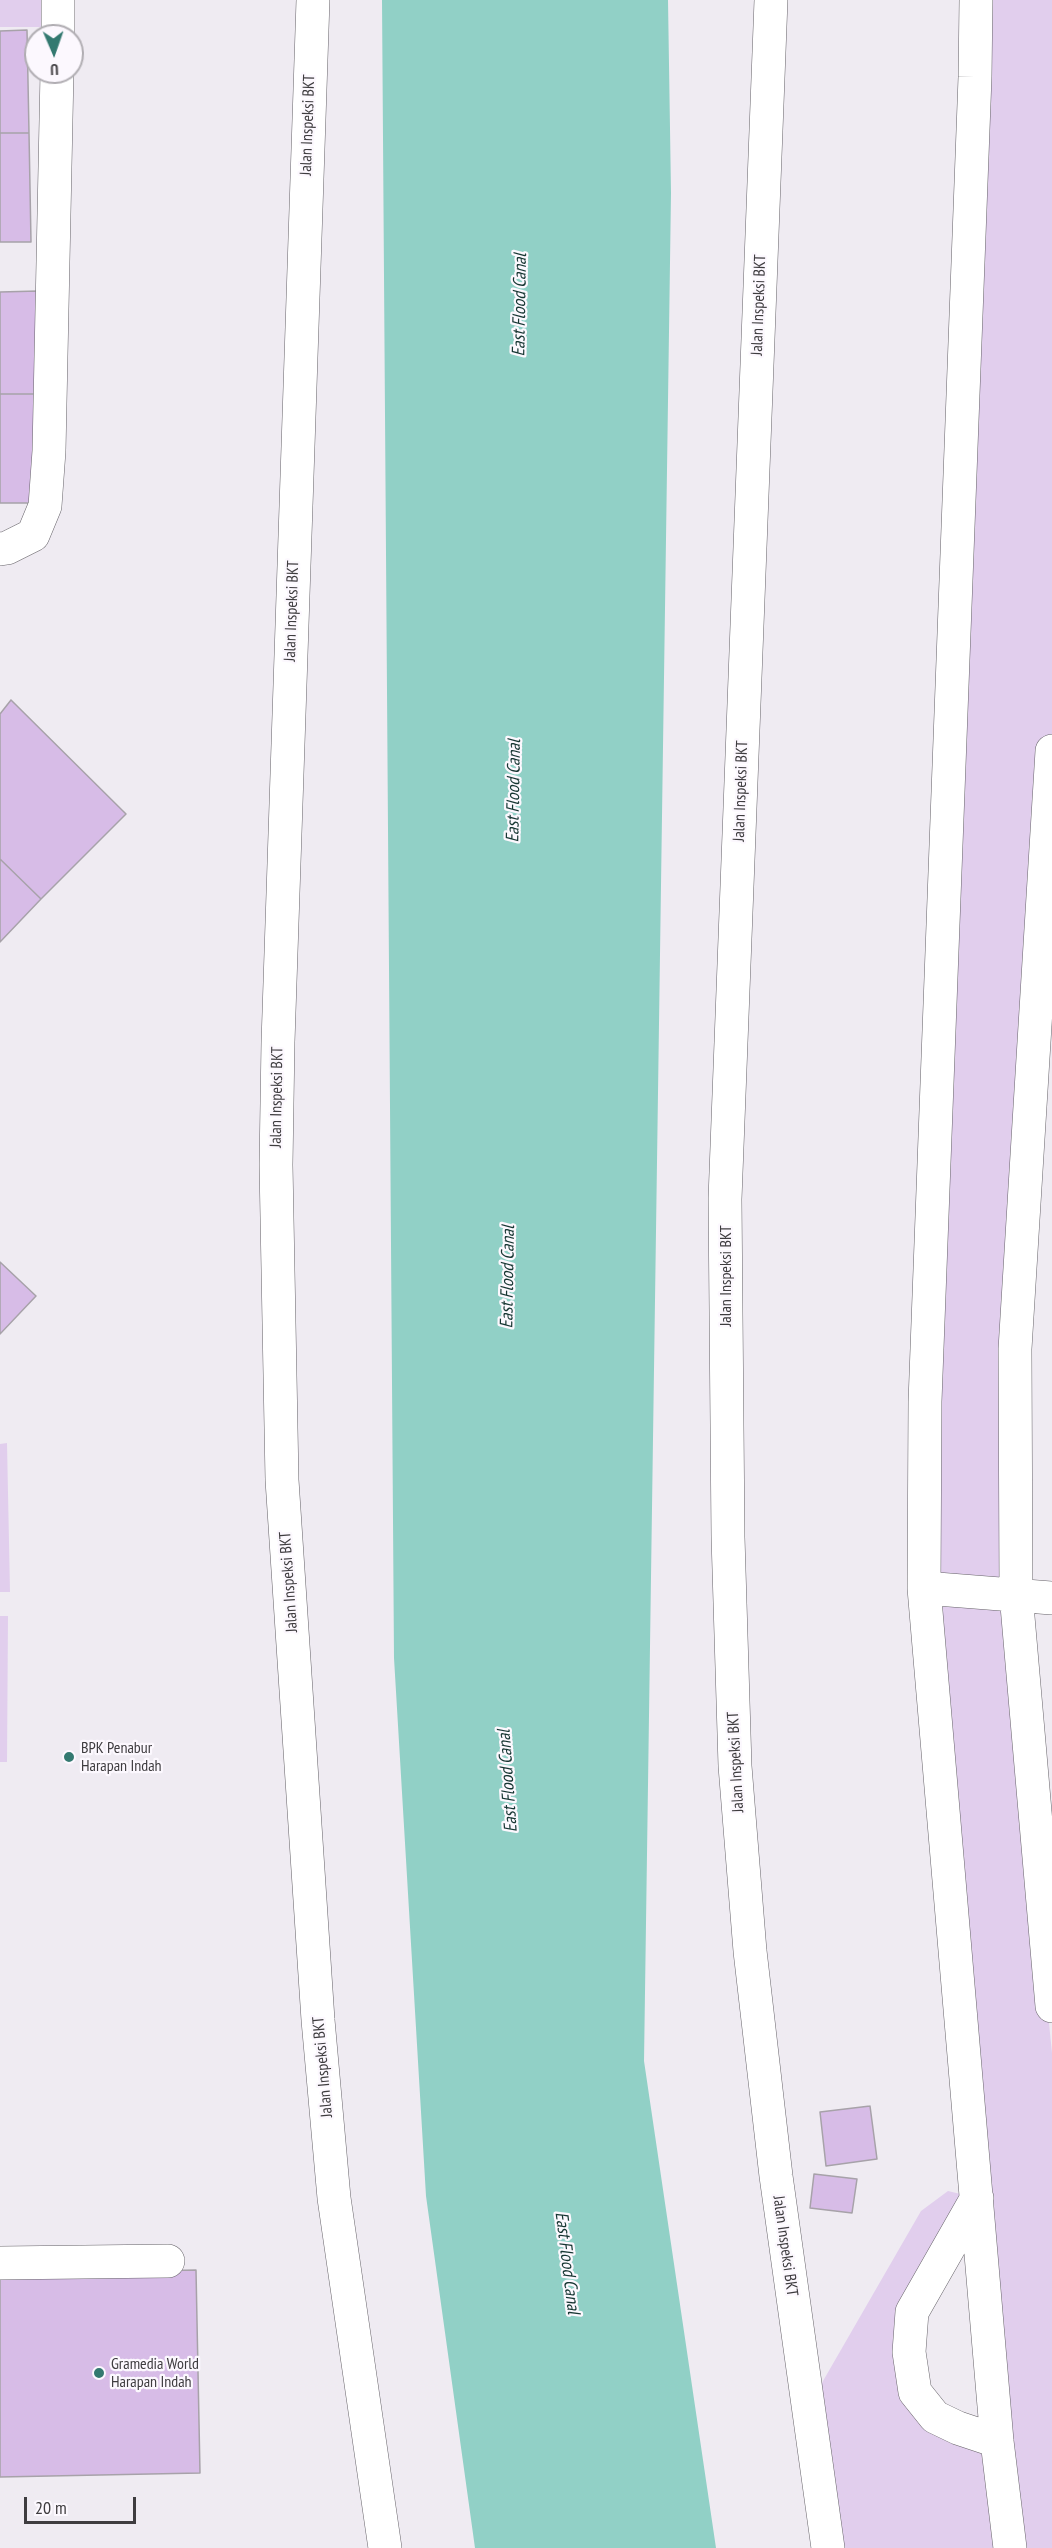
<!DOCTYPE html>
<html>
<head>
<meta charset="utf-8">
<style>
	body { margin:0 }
	#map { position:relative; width:1052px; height:2548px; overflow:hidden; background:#efebf2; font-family:"PT Sans Narrow",sans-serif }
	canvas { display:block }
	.north { position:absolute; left:24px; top:24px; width:60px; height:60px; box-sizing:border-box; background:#fcf8fe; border:2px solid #b0adb2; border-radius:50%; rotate:178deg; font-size:16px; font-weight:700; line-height:24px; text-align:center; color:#3e3c3f }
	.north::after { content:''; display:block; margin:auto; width:21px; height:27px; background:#337970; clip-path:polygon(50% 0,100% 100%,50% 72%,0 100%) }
	.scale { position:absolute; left:24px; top:2497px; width:112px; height:27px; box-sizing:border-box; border:3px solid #3e3c3f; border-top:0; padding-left:8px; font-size:18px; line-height:21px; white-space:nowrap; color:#3e3c3f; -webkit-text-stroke:4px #fcf8fe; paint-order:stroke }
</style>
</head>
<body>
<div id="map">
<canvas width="1052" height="2548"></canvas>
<div class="north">U</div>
<div class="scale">20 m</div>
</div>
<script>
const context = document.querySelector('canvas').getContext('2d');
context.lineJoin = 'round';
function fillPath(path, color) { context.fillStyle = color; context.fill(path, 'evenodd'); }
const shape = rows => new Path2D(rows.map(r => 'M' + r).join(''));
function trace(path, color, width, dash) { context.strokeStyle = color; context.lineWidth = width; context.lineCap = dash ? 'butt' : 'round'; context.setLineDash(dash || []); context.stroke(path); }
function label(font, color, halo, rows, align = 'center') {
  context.font = font + ' "PT Sans Narrow",sans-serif'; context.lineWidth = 4.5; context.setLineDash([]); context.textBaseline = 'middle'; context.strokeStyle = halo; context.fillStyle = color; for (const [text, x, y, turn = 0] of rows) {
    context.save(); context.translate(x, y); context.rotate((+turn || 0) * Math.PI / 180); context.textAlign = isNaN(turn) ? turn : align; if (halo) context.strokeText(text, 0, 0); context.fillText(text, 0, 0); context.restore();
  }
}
fillPath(shape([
	[0,0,46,0,46,27,0,27],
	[970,0,1052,0,1052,754,1007,1607,1052,2053,1052,2548,1015,2548,925,1401],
	[7,1443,10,1592,0,1592,0,1444],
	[0,1616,8,1616,7,1762,0,1762],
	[948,2191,977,2198,912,2312,915,2392,997,2441,1010,2548,828,2548,808,2407,921,2211]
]), '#e1ceed');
fillPath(shape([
	[382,0,668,0,671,193,644,2061,716,2548,475,2548,426,2196,394,1658]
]), '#91d0c6');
const building = shape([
	[27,30,29,133,0,133,0,31,27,30],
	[0,133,29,133,31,242,0,242,0,133],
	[38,291,41,394,0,394,0,292,38,291],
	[0,394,41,394,42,503,0,503,0,394],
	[11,700,126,814,41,899,0,859,0,714,11,700],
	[0,859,41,899,0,942,0,859],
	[0,1262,36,1296,0,1334,0,1262],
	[870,2106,877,2159,826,2166,820,2112,870,2106],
	[814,2174,857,2179,852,2213,810,2208,814,2174],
	[196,2270,200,2473,0,2477,0,2274,196,2270]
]);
fillPath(building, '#d7bce7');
trace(building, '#a7a2a9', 1.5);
const minor = shape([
	[313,0,278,1042,276,1165,282,1480,318,2020,334,2198,385,2548],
	[771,0,725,1199,728,1537,735,1766,750,1951,776,2176,828,2548],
	[976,0,975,77,925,1401,924,1588,997,2441,1010,2548],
	[58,36,58,0],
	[0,549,7,548,33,535,45,506,49,451,57,72],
	[1052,751,1015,1349,1016,1594,1052,2006],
	[924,1588,1052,1598],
	[977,2198,912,2312,909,2352,915,2392,935,2417,958,2428,997,2441],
	[0,2263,168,2261]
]);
trace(minor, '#666369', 34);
trace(minor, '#fff', 33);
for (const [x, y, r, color] of [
	[69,1757,6,"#337970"],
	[99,2373,6,"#337970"]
]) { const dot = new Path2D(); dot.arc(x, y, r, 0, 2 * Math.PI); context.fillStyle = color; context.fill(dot); trace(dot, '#fcf8fe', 2); }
label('16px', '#3e3c3f', '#fcf8fe', [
	["Jalan Inspeksi BKT",308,125,-88],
	["Jalan Inspeksi BKT",759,305,-88],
	["Jalan Inspeksi BKT",292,611,-88],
	["Jalan Inspeksi BKT",741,791,-88],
	["Jalan Inspeksi BKT",277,1097,-89],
	["Jalan Inspeksi BKT",726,1276,-90],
	["Jalan Inspeksi BKT",289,1582,-94],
	["Jalan Inspeksi BKT",736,1762,-93],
	["Jalan Inspeksi BKT",323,2067,-95],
	["Jalan Inspeksi BKT",785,2246,82]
]);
label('16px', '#3e3c3f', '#fcf8fe', [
	["BPK Penabur",81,1748],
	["Harapan Indah",81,1766],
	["Gramedia World",111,2364],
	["Harapan Indah",111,2382]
], 'left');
label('italic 18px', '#163632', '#fcf8fe', [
	["East Flood Canal",520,305,-89],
	["East Flood Canal",514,791,-89],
	["East Flood Canal",508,1277,-89],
	["East Flood Canal",508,1781,-94],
	["East Flood Canal",567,2263,83]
]);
</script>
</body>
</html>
